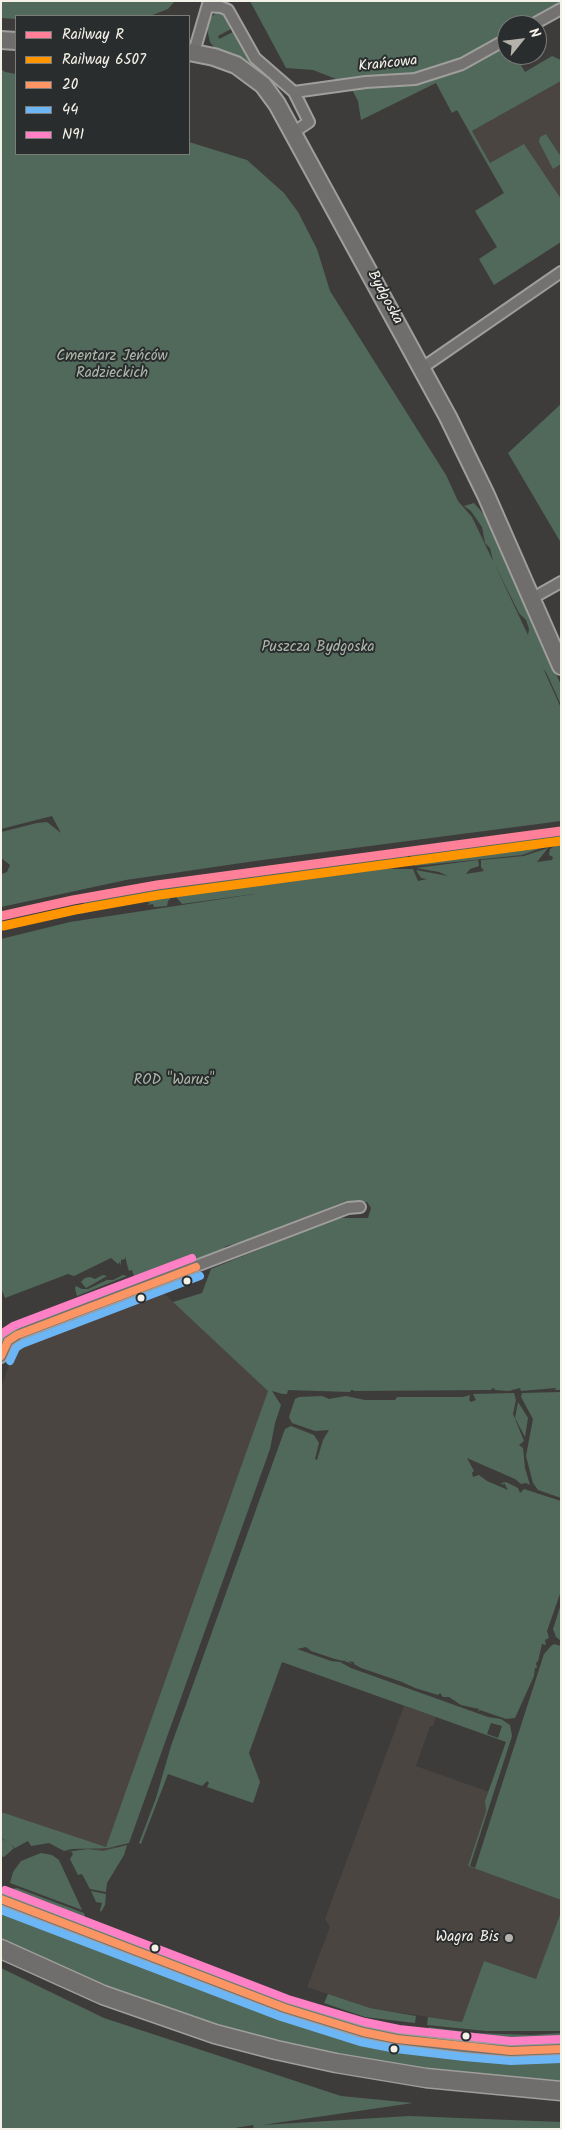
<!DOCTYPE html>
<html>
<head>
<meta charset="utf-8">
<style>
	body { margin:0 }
	#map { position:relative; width:562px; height:2130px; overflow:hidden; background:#3d3c3b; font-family:Kalam,sans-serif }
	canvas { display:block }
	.frame { position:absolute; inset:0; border:2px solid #f4f1e8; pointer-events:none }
	.legend { position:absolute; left:15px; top:15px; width:175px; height:140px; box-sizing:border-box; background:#2a2d2e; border:1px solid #7b7b78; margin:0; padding:6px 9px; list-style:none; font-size:15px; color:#f4f1e8 }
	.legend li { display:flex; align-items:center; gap:10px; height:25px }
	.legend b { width:25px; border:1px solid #7b7b78 }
	.north { position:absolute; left:497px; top:15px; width:50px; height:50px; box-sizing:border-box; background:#2a2d2e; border:1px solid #7b7b78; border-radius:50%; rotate:61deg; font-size:14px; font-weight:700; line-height:20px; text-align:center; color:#f4f1e8 }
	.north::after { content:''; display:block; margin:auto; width:18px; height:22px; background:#b4b2ab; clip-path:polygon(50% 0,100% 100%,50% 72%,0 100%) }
</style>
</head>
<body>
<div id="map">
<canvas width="562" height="2130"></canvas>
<div class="frame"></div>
<ul class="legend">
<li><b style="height:6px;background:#ff8098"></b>Railway R</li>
<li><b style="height:6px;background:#ff9500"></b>Railway 6507</li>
<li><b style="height:6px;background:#fb9564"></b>20</li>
<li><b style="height:6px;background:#6db6f5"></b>44</li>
<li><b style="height:6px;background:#ff80c5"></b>N91</li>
</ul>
<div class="north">N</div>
</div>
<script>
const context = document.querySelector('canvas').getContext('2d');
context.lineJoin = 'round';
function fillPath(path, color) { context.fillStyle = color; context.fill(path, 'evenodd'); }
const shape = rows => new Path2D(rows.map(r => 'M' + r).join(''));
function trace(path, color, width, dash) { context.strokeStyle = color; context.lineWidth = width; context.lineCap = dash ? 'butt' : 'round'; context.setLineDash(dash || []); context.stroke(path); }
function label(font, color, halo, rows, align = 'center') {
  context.font = font + ' Kalam,sans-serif'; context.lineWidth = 4; context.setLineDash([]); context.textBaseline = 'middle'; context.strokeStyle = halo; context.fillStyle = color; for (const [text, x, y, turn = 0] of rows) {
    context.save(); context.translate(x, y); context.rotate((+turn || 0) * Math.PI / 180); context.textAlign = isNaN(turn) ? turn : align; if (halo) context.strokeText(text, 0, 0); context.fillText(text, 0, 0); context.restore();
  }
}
fillPath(shape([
	[561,81,561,206,499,246,475,211,504,193,469,133],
	[158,1288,269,1390,146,1760,112,1858,1,1815,1,1387,16,1346],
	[404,1706,436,1717,433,1726,430,1726,416,1766,489,1792,485,1801,486,1811,468,1866,561,1900,561,1912,536,1980,484,1961,462,2022,370,2008,307,1987,330,1927,325,1919]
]), '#4a4541');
fillPath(shape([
	[1,1,175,1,168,9,150,16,16,16,16,19,1,18],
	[250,1,561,1,561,10,532,25,507,25,507,55,515,55,525,72,552,56,561,60,561,81,472,131,490,163,524,144,561,199,561,242,494,285,479,259,497,247,475,211,504,193,457,110,452,113,436,83,361,120,358,101,349,84,313,70,286,68],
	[218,12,225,16,231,29,218,36,219,39,233,32,250,63,278,89,290,107,291,112,214,47,210,42,207,29,208,24,212,16],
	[1,69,5,72,16,74,16,154,189,154,189,142,247,160,284,193,298,212,317,249,330,291,446,475,458,501,472,517,493,561,490,548,485,543,482,527,471,511,464,506,474,503,488,519,561,685,561,705,547,674,543,668,561,708,561,821,255,861,126,880,1,907,1,873,2,874,7,872,10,865,1,858,1,832,37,823,47,822,61,833,52,816,1,829],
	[494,563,519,613,526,620,529,629,528,635],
	[546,134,561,157,561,164,553,169,539,142,540,137],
	[561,404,561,543,508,453],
	[561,834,561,841,522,855,415,866,410,855],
	[561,842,561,1390,555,1390,556,1388,521,1391,520,1388,509,1391,495,1390,494,1388,491,1389,492,1390,353,1391,354,1390,351,1390,350,1392,288,1390,287,1394,283,1394,272,1391,281,1405,275,1423,270,1449,129,1843,108,1848,72,1849,64,1851,49,1843,31,1846,28,1841,15,1848,10,1844,14,1848,4,1857,1,1856,1,1838,7,1842,1,1837,1,1812,106,1847,268,1391,173,1302,202,1293,211,1269,337,1218,368,1218,371,1208,367,1202,346,1201,274,1230,262,1237,226,1246,220,1251,174,1267,164,1268,136,1282,132,1270,129,1271,128,1268,125,1256,125,1259,121,1260,121,1266,120,1262,118,1264,111,1258,74,1276,68,1274,5,1298,1,1288,1,939,70,922,261,893,182,904,176,897,171,898,168,901,167,906,154,907,153,904,147,905,150,903,141,899,149,896,238,883,377,867,394,869,413,869,418,881,427,879,421,878,416,870,448,876,439,872,416,868,478,860,479,866,470,869,466,874,484,871,481,867,481,860,524,856,548,848,537,862,552,860,553,857,549,855,550,849],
	[407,855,412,866,378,865,354,866,215,884,150,894,118,901,118,899,115,898,112,903,99,909,81,914,84,902,139,891],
	[103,1275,107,1276,86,1288,81,1282,85,1278,90,1277,95,1279],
	[123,1275,127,1276,77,1296,75,1288,76,1286,82,1289,88,1289,107,1280,113,1280],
	[24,1319,25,1326,10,1334,1,1346,2,1331,10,1325],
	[561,1392,561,1498,538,1490,533,1483,526,1456,533,1419,521,1397,522,1393],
	[514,1393,516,1400,513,1414,524,1441,519,1445,523,1448,525,1468,530,1485,526,1483,521,1484,515,1479,467,1458,474,1471,472,1473,473,1477,479,1475,487,1481,508,1490,504,1483,503,1485,501,1483,506,1482,518,1488,520,1493,524,1489,561,1501,561,1591,547,1631,549,1638,545,1640,546,1645,542,1644,538,1661,536,1663,537,1668,535,1668,534,1676,515,1718,506,1719,480,1710,478,1712,479,1709,461,1705,449,1697,443,1697,440,1693,438,1695,415,1688,402,1682,361,1668,354,1664,354,1662,348,1661,353,1664,344,1661,348,1659,343,1661,335,1659,311,1651,306,1647,297,1649,331,1661,340,1662,351,1668,488,1717,501,1719,510,1725,512,1736,470,1866,475,1868,544,1654,551,1646,554,1644,561,1646,561,1900,468,1866,486,1811,485,1801,506,1742,282,1662,249,1753,260,1782,253,1803,207,1787,209,1783,207,1781,202,1786,168,1774,141,1844,139,1843,156,1798,171,1746,285,1429,291,1426,314,1435,319,1443,315,1459,317,1460,323,1440,329,1430,315,1431,292,1423,289,1417,295,1399,299,1397,322,1396,329,1399,346,1396,365,1400,395,1400,397,1397,463,1397,470,1395,469,1400,471,1402,476,1400,473,1394],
	[491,1723,502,1726,498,1738,487,1734],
	[518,1402,528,1418,525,1437,515,1418],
	[561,1604,560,1638,561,1641,556,1637,553,1629],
	[127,1845,124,1855,107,1883,106,1892,90,1889,82,1874,78,1875,70,1859,73,1854,71,1851,66,1852,88,1849,103,1851],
	[41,1853,52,1855,59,1860,82,1910,10,1883,13,1872,21,1861],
	[17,1888,84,1913,87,1924,84,1926,16,1899,11,1889],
	[91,1891,106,1894,105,1905,101,1912,100,1910,102,1903,96,1902],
	[1,1904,283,2011,347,2033,396,2044,466,2053,510,2055,561,2054,561,2083,426,2070,331,2054,235,2032,125,1996,1,1941],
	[561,1912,561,2031,486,2031,427,2025,428,2017,462,2022,484,1961,536,1979],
	[1,1968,104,2018,341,2096,413,2103,262,2125,409,2116,561,2122,561,2129,254,2129,253,2125,229,2129,1,2129],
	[328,1994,370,2008,416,2016,415,2023,365,2017,324,2003],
	[428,2027,475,2033,531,2035,561,2033,561,2035,559,2041,555,2044,531,2046,498,2045,494,2042,489,2042,488,2044,444,2040,437,2037]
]), '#51695a');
const minor = shape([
	[208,6,221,7,228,10,255,58,294,92,309,122,294,132],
	[532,25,561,9],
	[194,52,209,1],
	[294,92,366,82,415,79,462,64,507,39],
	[422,368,561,272],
	[531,599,561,582],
	[1,1357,8,1341,21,1333,348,1208,360,1207],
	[1,1899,285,2008,363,2032,397,2039,465,2047,511,2051,561,2049]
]);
const primary = shape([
	[1,40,16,41],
	[189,52,214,57,236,65,263,85,277,104,448,417,486,495,561,666]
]);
const trunk = shape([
	[1,1949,103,1995,215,2034,276,2050,336,2063,426,2078,561,2091]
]);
trace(minor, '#9f9e9c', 14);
trace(primary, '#9f9e9c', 20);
trace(trunk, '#9f9e9c', 21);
trace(minor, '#737270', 10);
trace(primary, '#706e6c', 16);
trace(trunk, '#706e6c', 18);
trace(shape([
	[1,1356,8,1341,17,1335,196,1267],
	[1,1899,285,2008,363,2032,397,2039,511,2051,561,2049]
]), '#fb9564', 8);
trace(shape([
	[10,1361,16,1348,22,1344,200,1276],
	[1,1910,281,2017,360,2042,396,2049,464,2057,511,2061,561,2059]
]), '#6db6f5', 8);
trace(shape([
	[1,1334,13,1326,192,1258],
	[5,1890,288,1999,365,2022,399,2029,511,2041,561,2039]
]), '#ff80c5', 8);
trace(shape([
	[1,916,73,900,157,885,561,831]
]), '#ff8098', 9);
trace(shape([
	[3,926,75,910,159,895,561,841]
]), '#ff9500', 9);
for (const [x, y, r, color] of [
	[187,1281,4.5,"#f4f1e8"],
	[141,1298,4.5,"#f4f1e8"],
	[509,1938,5,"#b4b2ab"],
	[155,1948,4.5,"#f4f1e8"],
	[466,2036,4.5,"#f4f1e8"],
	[394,2049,4.5,"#f4f1e8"]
]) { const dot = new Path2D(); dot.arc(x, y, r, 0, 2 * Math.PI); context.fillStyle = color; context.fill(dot); trace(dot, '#2a2d2e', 2); }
label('15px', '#f4f1e8', '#2a2d2e', [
	["Krańcowa",388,65,-6],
	["Bydgoska",384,298,62]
]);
label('15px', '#acb7aa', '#2a2d2e', [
	["Cmentarz Jeńców",112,357],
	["Radzieckich",112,374],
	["Puszcza Bydgoska",318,648],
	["ROD \"Warus\"",174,1081]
]);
label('15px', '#f4f1e8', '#2a2d2e', [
	["Wagra Bis",499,1938]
], 'right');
</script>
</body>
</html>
